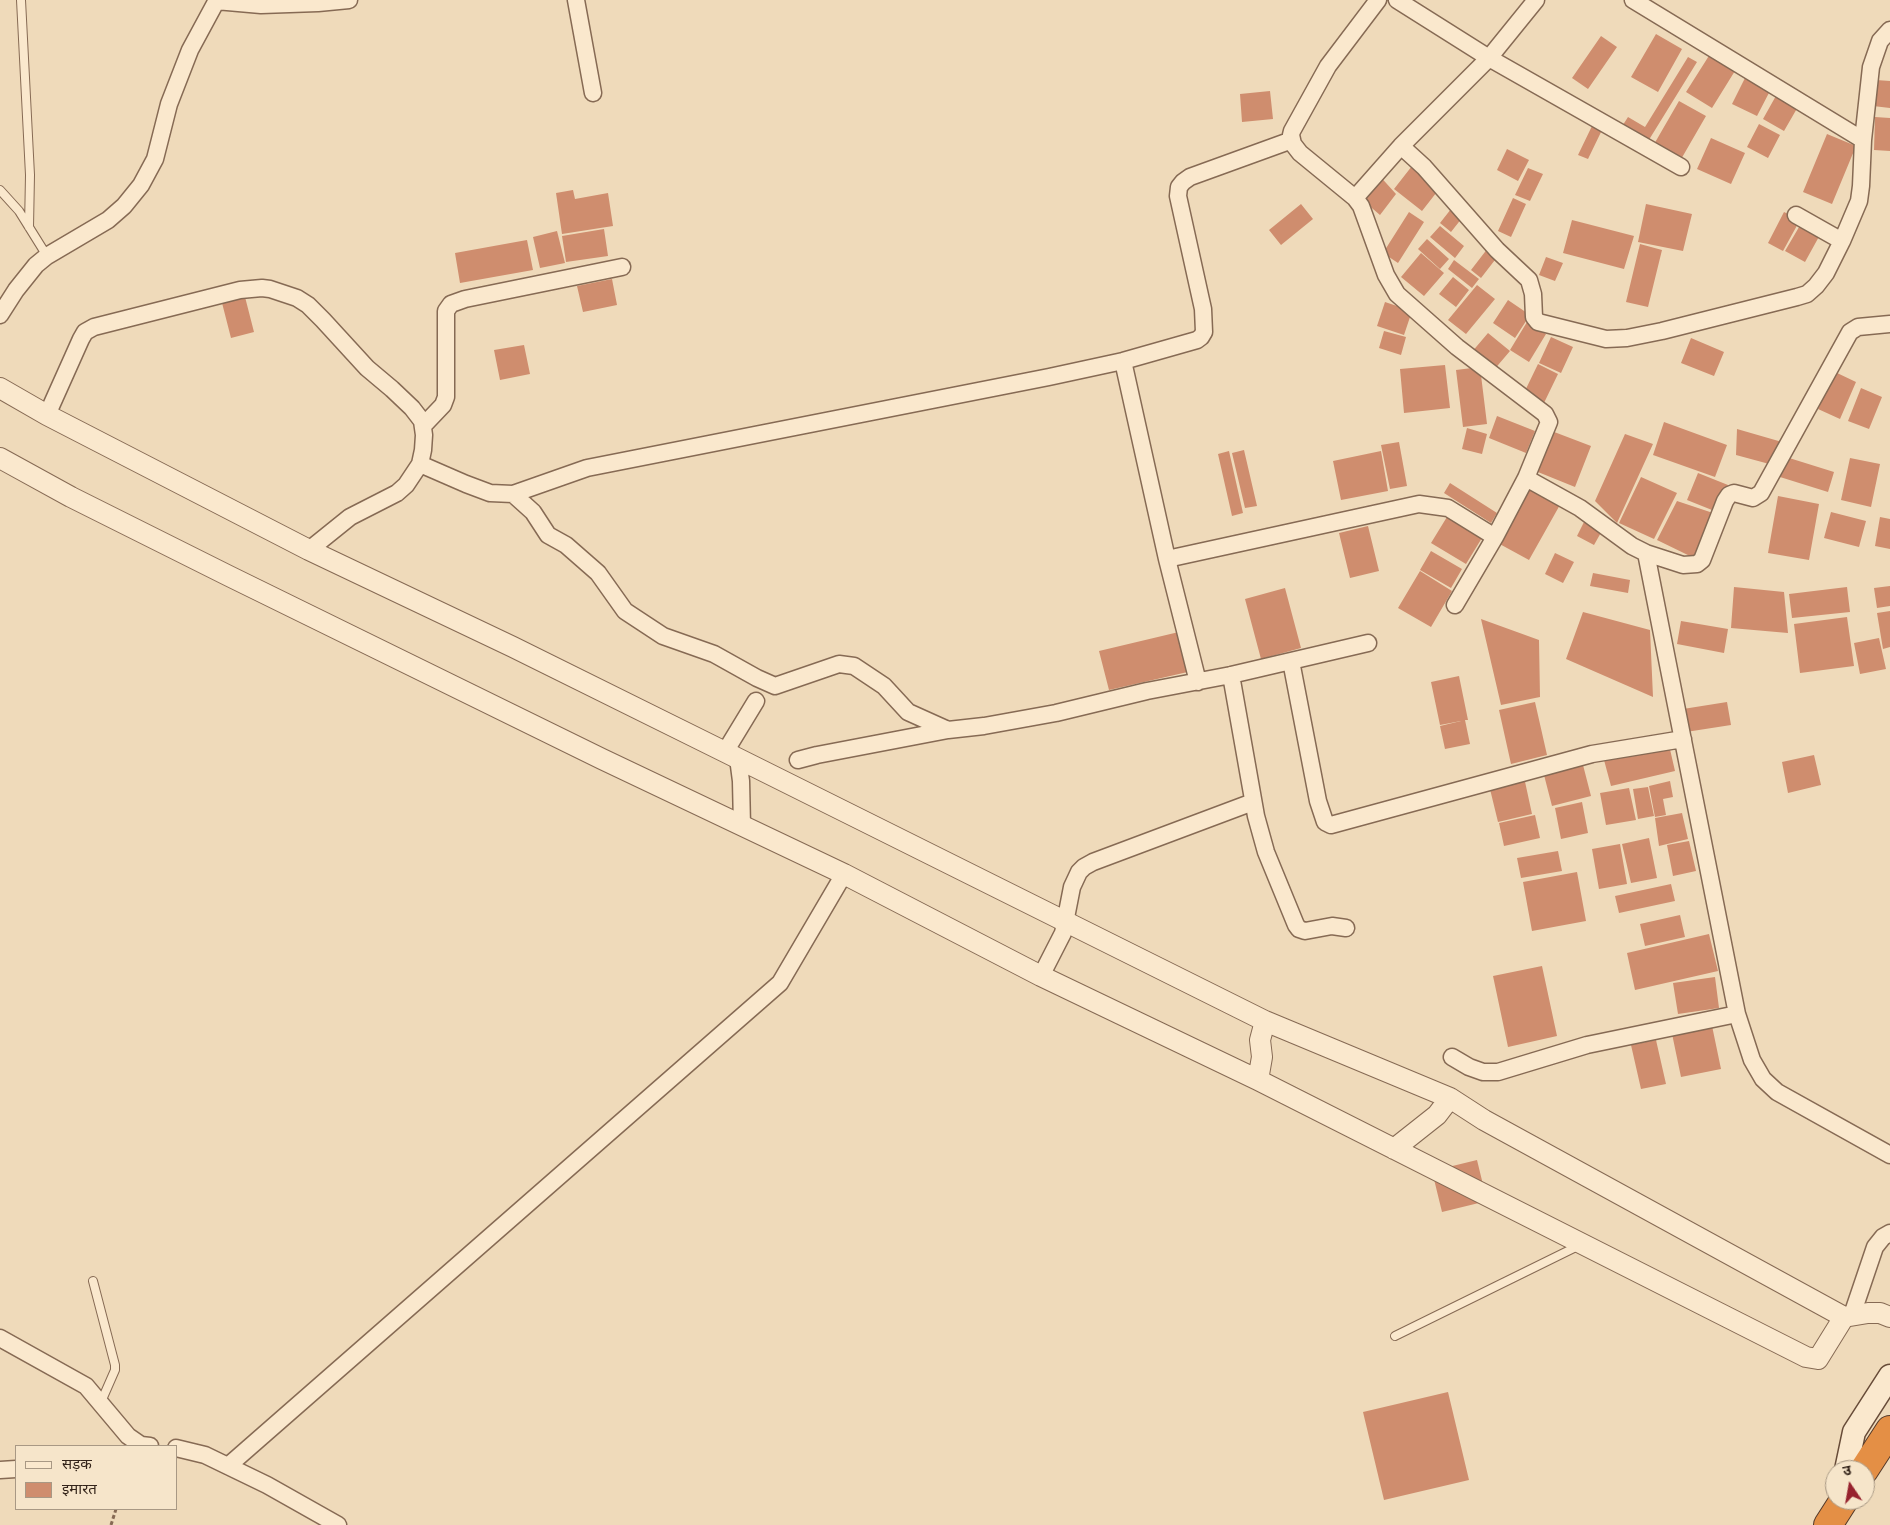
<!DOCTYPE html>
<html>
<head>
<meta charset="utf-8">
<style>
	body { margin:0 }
	#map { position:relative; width:1890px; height:1525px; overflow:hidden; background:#efdaba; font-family:Bitter,"Noto Sans Devanagari",serif }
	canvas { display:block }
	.legend { position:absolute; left:15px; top:1445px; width:162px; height:65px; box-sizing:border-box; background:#f6e5ca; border:1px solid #a89884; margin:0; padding:6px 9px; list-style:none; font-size:15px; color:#34241a }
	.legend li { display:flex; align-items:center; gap:10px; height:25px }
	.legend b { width:25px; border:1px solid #a89884 }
	.north { position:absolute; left:1825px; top:1460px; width:50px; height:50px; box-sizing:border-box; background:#f6e5ca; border:1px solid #a89884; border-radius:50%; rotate:348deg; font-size:14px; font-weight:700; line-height:20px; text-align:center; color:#34241a }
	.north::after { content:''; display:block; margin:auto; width:18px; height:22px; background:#97222e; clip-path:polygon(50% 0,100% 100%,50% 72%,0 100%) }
</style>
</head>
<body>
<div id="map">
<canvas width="1890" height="1525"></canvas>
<ul class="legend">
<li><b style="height:6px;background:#fae8cd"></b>सड़क</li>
<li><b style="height:14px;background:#cf8d6e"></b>इमारत</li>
</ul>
<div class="north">उ</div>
</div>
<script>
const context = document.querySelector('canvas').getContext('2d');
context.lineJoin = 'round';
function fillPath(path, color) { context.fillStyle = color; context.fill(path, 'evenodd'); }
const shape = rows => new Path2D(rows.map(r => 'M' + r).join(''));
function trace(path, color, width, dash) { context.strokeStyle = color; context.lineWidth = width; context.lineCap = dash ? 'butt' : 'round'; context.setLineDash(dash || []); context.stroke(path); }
fillPath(shape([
	[1656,34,1682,49,1658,92,1631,77],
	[1601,36,1617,47,1588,89,1572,78],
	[1712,51,1738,66,1712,108,1686,92],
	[1688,57,1697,62,1647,143,1621,128,1628,117,1645,127],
	[1747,74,1772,87,1757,116,1732,104],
	[1876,80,1890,81,1890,108,1873,106],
	[1270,91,1273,119,1242,122,1240,94],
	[1777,94,1799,105,1784,131,1763,119],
	[1679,101,1706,116,1680,161,1653,146],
	[1875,117,1890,118,1890,151,1874,150],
	[1759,124,1780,135,1768,158,1747,147],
	[1592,126,1602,130,1588,159,1578,155],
	[1827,134,1856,146,1832,204,1803,192],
	[1711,138,1745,153,1731,184,1697,169],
	[1507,149,1529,160,1518,181,1497,170],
	[1412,166,1440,188,1422,211,1394,189],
	[1528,168,1543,174,1530,201,1515,195],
	[1377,173,1396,194,1380,215,1359,197],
	[573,190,575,199,608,193,613,226,562,234,556,193],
	[1513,198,1526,204,1511,237,1498,231],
	[1301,204,1313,219,1281,245,1269,230],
	[1646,204,1692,214,1683,251,1638,242],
	[1451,209,1462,218,1451,232,1440,223],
	[1409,212,1424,222,1398,263,1383,253],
	[1784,212,1800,220,1783,251,1768,243],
	[1572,220,1634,236,1624,269,1563,253],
	[1802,222,1821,233,1805,262,1785,251],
	[1440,226,1464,246,1455,258,1430,237],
	[604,229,608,256,566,262,562,236],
	[557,231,565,263,540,268,533,237],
	[1427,239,1449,259,1440,269,1418,249],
	[527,240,533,270,460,283,455,253],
	[1640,244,1662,250,1648,307,1626,302],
	[1488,248,1498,256,1481,278,1471,270],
	[1421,253,1444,273,1424,296,1401,277],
	[1546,257,1563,263,1555,281,1539,275],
	[1454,260,1479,279,1472,288,1448,269],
	[1453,277,1469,290,1456,307,1439,294],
	[612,279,617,305,583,312,577,286],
	[1477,285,1495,299,1466,334,1448,320],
	[244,293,254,332,231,338,221,299],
	[1508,300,1530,315,1515,338,1493,323],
	[1385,302,1412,311,1404,335,1377,326],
	[1527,322,1546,334,1529,362,1510,350],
	[1384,331,1406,337,1401,355,1379,348],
	[1488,333,1510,351,1493,371,1471,353],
	[1551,337,1573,347,1561,373,1539,363],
	[1691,338,1724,352,1714,376,1681,363],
	[524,345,530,374,500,380,494,350],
	[1538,364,1558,374,1543,405,1523,395],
	[1445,365,1450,408,1404,413,1400,369],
	[1480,367,1487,424,1463,427,1456,370],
	[1835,372,1856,382,1840,419,1818,409],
	[1861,388,1882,397,1869,429,1848,421],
	[1497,416,1535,431,1526,453,1489,438],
	[1664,422,1727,445,1715,477,1653,455],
	[1467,428,1487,434,1482,454,1462,449],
	[1737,429,1782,442,1773,465,1736,455],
	[1549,430,1591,446,1575,487,1533,470],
	[1625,434,1653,444,1617,523,1595,501],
	[1399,442,1407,486,1390,489,1381,445],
	[1244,450,1257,506,1245,508,1232,453],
	[1229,451,1243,513,1232,516,1218,454],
	[1381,451,1388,491,1341,500,1333,461],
	[1786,457,1834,472,1828,492,1780,477],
	[1850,458,1880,464,1871,507,1841,500],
	[1698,473,1728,485,1717,512,1687,500],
	[1641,477,1677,493,1654,539,1619,523],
	[1450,483,1497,513,1491,523,1444,493],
	[1528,485,1561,503,1529,560,1496,542],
	[1778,496,1819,504,1809,560,1768,553],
	[1677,501,1716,514,1694,558,1657,540],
	[1450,512,1485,533,1466,564,1431,543],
	[1831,512,1866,521,1859,547,1824,538],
	[1880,517,1890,519,1890,549,1875,546],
	[1585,520,1603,529,1594,545,1577,536],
	[1368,526,1379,571,1350,578,1339,533],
	[1431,551,1462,569,1451,588,1420,570],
	[1555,553,1574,562,1563,583,1545,574],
	[1420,571,1452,591,1431,627,1398,608],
	[1593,573,1630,580,1628,593,1590,586],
	[1890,586,1890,606,1877,608,1874,588],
	[1734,587,1784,592,1788,633,1731,628],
	[1847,587,1850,612,1792,618,1789,594],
	[1285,588,1301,648,1261,659,1245,599],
	[1890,611,1890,647,1883,649,1877,613],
	[1583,612,1650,630,1653,697,1566,659],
	[1847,617,1854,666,1800,673,1794,624],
	[1481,619,1539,640,1540,697,1501,705],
	[1681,621,1728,629,1724,653,1677,644],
	[1183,631,1192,671,1109,690,1099,651],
	[1879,638,1886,669,1860,674,1854,643],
	[1459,676,1468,720,1465,720,1470,744,1445,749,1440,726,1461,721,1440,725,1431,682],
	[1535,702,1547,755,1511,764,1499,710],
	[1727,702,1731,725,1686,732,1683,709],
	[1669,745,1675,771,1611,786,1604,760],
	[1814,755,1821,785,1788,793,1782,762],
	[1583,765,1591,796,1552,806,1544,775],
	[1524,777,1532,814,1498,822,1489,785],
	[1670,781,1673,797,1663,799,1666,815,1655,817,1649,786],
	[1648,787,1654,816,1638,819,1633,789],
	[1629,788,1636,820,1606,825,1600,793],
	[1582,802,1588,833,1561,839,1555,808],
	[1682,813,1688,839,1659,846,1655,818],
	[1535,815,1540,838,1504,846,1499,823],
	[1649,838,1657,878,1631,883,1622,844],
	[1689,841,1696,871,1673,876,1667,845],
	[1620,844,1627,884,1599,889,1592,849],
	[1558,851,1562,871,1521,878,1517,858],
	[1577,872,1586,921,1532,931,1523,882],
	[1671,884,1675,901,1619,913,1615,896],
	[1680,915,1685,937,1645,946,1640,924],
	[1709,934,1718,971,1635,990,1627,953],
	[1542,966,1557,1036,1508,1047,1493,976],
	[1715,977,1719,1008,1678,1014,1673,983],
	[1711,1021,1721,1069,1681,1077,1671,1029],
	[1656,1040,1666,1084,1641,1089,1631,1045],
	[1477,1160,1487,1201,1442,1212,1432,1171],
	[1448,1392,1469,1480,1384,1500,1363,1412]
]), '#cf8d6e');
const service = shape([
	[21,0,30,175,29,227],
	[0,190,19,211,47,256],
	[93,1281,115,1365,115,1370,101,1402],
	[1395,1336,1580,1245]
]);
const minor = shape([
	[576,0,593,93],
	[1378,0,1328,66,1292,131,1291,135,1293,144,1300,153,1355,198,1361,206,1386,275,1397,294,1457,347,1545,414,1549,422,1526,478,1495,537,1455,605],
	[1397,0,1489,58,1681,167],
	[1633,0,1863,140],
	[216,1,261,5,318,3,349,0],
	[1401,146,1424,167,1497,250,1529,280,1533,294,1534,317,1538,322,1606,339,1627,338,1662,331,1797,297,1807,294,1816,286,1826,273,1842,241,1859,201,1861,186,1863,140,1871,67,1880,41,1890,30],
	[1355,198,1401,146,1489,58,1536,0],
	[1796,215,1842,241],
	[0,315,16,290,36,265,47,256,108,220,124,206,141,185,155,159,169,104,190,50,217,0],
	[1123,361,1167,559,1198,682],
	[47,415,81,339,85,332,94,327,240,290,262,288,270,289,297,298,308,305,323,320,367,368,392,389,412,408,422,421,424,435,423,450,420,464,406,485,397,493,350,517,309,550],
	[423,426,443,405,446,397,446,311,451,304,465,299,622,267],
	[420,464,466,484,490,493,513,494,587,468,1049,377,1123,361,1197,340,1201,337,1204,332,1203,309,1178,196,1179,187,1183,182,1190,177,1292,140],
	[1526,478,1580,508,1632,546,1646,553,1683,565,1697,564,1702,560,1725,501,1729,495,1734,493,1753,498,1761,493,1850,332,1858,327,1890,324],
	[513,494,533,512,548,535,566,545,598,573,625,611,663,636,714,654,757,678,775,686,839,664,854,666,884,686,908,712,948,730],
	[1646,553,1737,1014,1752,1060,1763,1079,1777,1092,1890,1155],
	[1167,559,1419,504,1448,508,1495,537],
	[1291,661,1318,801,1325,822,1331,825,1592,754,1683,739],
	[1231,675,1256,816,1266,852,1296,925,1299,929,1305,931,1332,926,1346,928],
	[725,752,756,701],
	[738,758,741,781,742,826],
	[798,760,817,755,948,730,984,726,1056,713,1147,691,1231,675,1368,643],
	[1041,976,1063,933,1072,887,1079,872,1084,867,1093,862,1253,802],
	[1452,1057,1469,1067,1483,1072,1498,1072,1587,1045,1737,1014],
	[1852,1315,1875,1247,1883,1237,1890,1233],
	[0,1338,86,1386,128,1436,141,1445,150,1446],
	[176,1448,205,1455,267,1485,338,1525],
	[228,1466,780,983,844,874],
	[0,1470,16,1469]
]);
const tertiary = shape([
	[0,388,47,415,309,550,513,647,725,752,1265,1021,1260,1040,1262,1057,1258,1080],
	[0,458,71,497,229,576,602,759,844,874,1041,976,1258,1080,1806,1357,1818,1359,1844,1317],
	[1265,1021,1450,1098,1484,1120,1844,1317,1868,1313,1880,1313,1890,1317],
	[1394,1149,1437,1115,1450,1098]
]);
const secondary = shape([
	[1846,1470,1854,1432,1890,1376]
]);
const motorway = shape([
	[1864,1470,1890,1430],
	[1828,1525,1844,1500]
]);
trace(service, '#866a54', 10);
trace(minor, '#866a54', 19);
trace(tertiary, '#866a54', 22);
trace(secondary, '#674b38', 25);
trace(motorway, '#533929', 30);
trace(shape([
	[111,1525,116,1509]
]), '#866a54', 3, [4, 2.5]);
trace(service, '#fae8cd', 8);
trace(minor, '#fae8cd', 16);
trace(tertiary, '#fae8cd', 20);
trace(secondary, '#fae8cd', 22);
trace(motorway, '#e48f45', 28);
</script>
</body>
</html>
